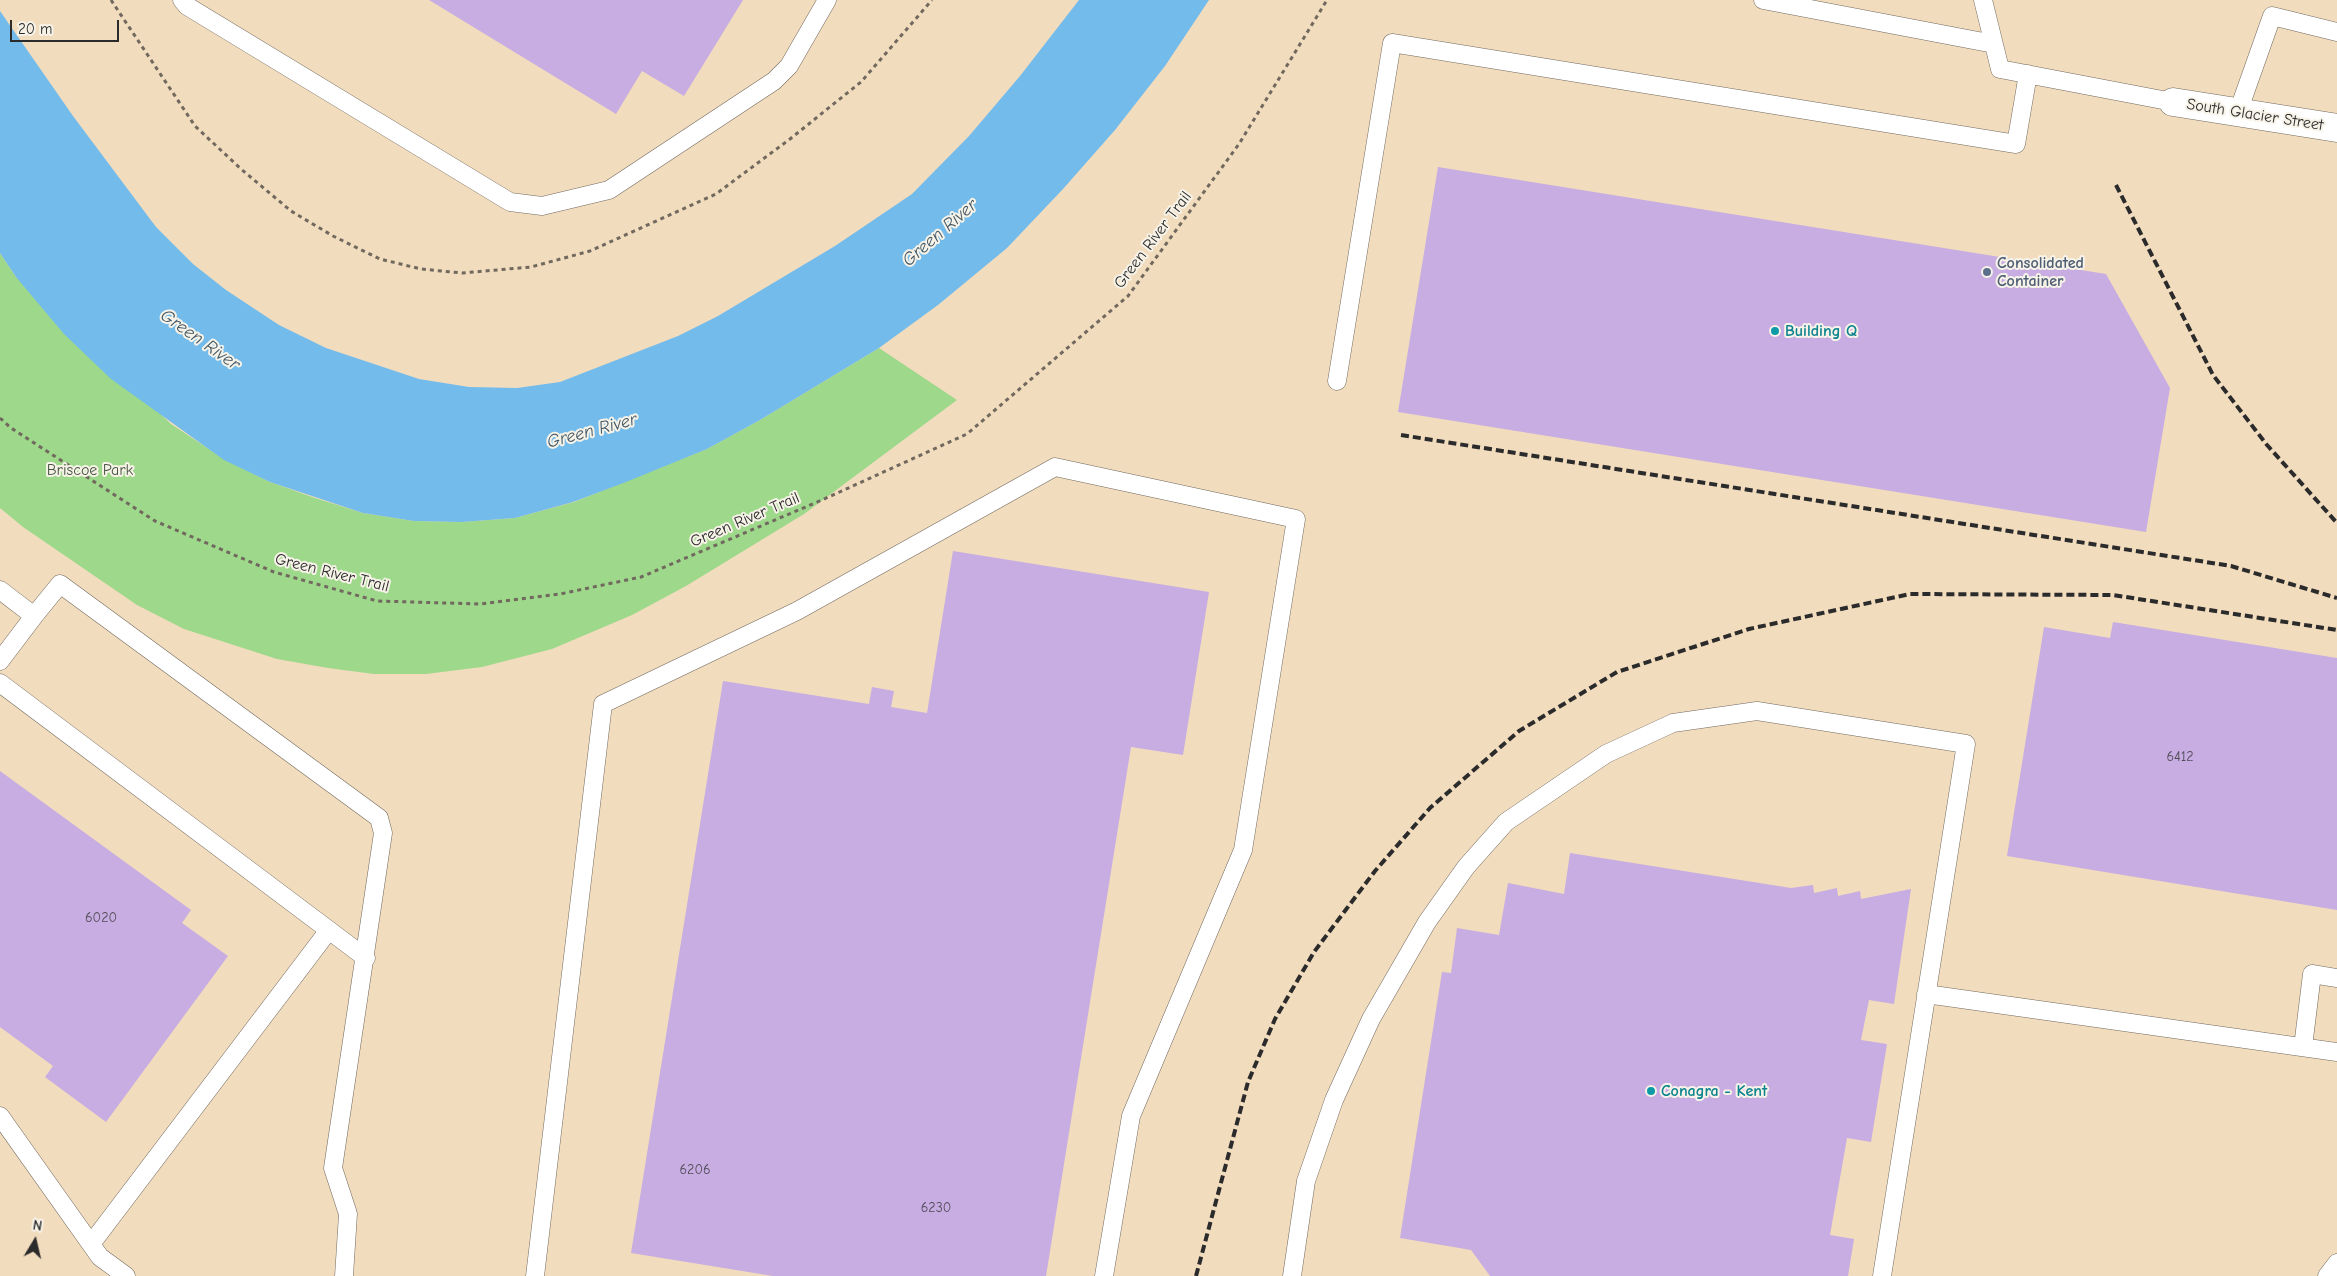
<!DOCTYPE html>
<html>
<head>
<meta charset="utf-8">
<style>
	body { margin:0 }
	#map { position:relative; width:2337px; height:1276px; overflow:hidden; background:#f2dcbe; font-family:"Comic Neue",sans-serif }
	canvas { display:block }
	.north { position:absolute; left:10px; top:1216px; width:50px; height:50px; -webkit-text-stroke:4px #f7f3e8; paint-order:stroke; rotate:9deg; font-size:14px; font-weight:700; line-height:20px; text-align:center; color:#2b2b2b }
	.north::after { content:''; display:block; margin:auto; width:18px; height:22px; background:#2b2b2b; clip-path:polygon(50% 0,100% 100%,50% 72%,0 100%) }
	.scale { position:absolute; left:10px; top:20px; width:109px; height:22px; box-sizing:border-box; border:2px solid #2b2b2b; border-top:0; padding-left:6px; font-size:15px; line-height:18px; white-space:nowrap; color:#2b2b2b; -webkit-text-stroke:4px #f7f3e8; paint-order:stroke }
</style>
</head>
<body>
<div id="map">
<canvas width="2337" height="1276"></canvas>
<div class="north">N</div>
<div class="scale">20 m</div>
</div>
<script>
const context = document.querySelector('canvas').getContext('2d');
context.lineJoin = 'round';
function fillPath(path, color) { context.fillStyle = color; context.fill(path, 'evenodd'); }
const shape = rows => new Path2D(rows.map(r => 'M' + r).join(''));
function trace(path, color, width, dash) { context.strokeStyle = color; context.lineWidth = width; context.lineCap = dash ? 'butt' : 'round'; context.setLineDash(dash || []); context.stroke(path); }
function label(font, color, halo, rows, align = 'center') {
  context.font = font + ' "Comic Neue",sans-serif'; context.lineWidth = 4; context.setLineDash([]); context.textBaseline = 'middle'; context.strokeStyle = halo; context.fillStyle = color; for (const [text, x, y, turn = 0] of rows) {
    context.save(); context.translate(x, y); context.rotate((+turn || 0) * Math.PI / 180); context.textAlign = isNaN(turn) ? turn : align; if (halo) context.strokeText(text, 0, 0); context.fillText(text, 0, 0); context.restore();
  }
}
fillPath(shape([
	[0,253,16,277,171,424,224,459,270,482,315,498,363,513,414,521,462,522,515,518,574,502,707,449,760,420,879,348,957,400,804,514,686,586,632,615,552,649,482,667,426,674,374,674,328,668,277,659,184,629,137,605,23,527,0,508]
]), '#9dd88b');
fillPath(shape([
	[1079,0,1209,0,1165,66,1115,130,1063,189,1007,248,938,305,879,348,760,420,707,449,626,482,573,502,515,518,462,522,414,521,363,513,270,482,224,460,111,379,64,334,16,277,0,253,0,11,73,116,156,227,193,264,226,290,279,325,326,348,419,379,469,387,517,388,560,382,678,336,718,316,835,246,912,194,969,136,1020,76]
]), '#73bbeb');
fillPath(shape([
	[429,0,743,0,684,96,642,71,616,114],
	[1438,167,2106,274,2170,388,2146,532,1398,412],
	[953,551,1209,592,1183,755,1131,747,1046,1276,773,1276,631,1253,723,681,869,704,872,687,894,691,891,707,927,713],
	[2113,622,2337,658,2337,910,2007,856,2044,627,2110,638],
	[0,771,191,910,182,923,228,956,106,1122,45,1077,53,1066,0,1027],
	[1570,853,1791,888,1813,885,1814,893,1837,888,1838,896,1860,891,1861,899,1911,889,1894,1004,1869,1000,1861,1040,1887,1044,1871,1142,1847,1138,1830,1235,1854,1239,1848,1276,1490,1276,1471,1250,1400,1238,1442,972,1451,973,1457,928,1499,935,1508,883,1564,894]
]), '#c7ade1');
const service = shape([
	[182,0,187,6,510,202,542,206,609,190,774,81,789,66,827,0],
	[1763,0,1994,44],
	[1983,0,2000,69,2173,102],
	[2238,112,2272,16,2337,32],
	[1337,381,1392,43,2016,144,2028,74],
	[0,590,34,616,60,584,379,818,383,833,333,1168,348,1214,344,1276],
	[0,661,34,616],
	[0,683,366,958],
	[1926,994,2337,1052],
	[2303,1047,2312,974,2337,978],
	[0,1116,100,1257,126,1276],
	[91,1244,329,930],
	[535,1276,603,704,797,611,1055,467,1296,519,1243,850,1131,1116,1104,1276],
	[1292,1276,1306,1181,1334,1100,1371,1019,1427,922,1466,867,1506,822,1606,754,1673,723,1757,711,1966,744,1882,1276],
	[2327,1276,2337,1263]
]);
const minor = shape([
	[2173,102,2337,128]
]);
trace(service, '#71695e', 19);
trace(minor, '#71695e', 29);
trace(shape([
	[111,0,195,126,241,169,291,211,333,236,380,259,421,269,462,273,531,267,590,251,716,194,790,139,861,82,932,0],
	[0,418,11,428,155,521,274,572,377,601,481,604,560,594,641,577,822,500,967,434,1128,296,1239,144,1327,0]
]), '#71695e', 3, [4, 4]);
trace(service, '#fff', 18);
trace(minor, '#fff', 28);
trace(shape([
	[2116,185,2213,375,2267,445,2337,523],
	[1401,435,2231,566,2337,598],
	[1196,1276,1248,1082,1275,1019,1314,952,1375,871,1430,808,1519,731,1617,672,1749,629,1910,594,2113,595,2337,630]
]), '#2b2b2b', 4, [8, 4]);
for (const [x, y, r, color] of [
	[1987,272,5,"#5c6f8a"],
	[1775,331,5,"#0f9aa8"],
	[1651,1091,5,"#0f9aa8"]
]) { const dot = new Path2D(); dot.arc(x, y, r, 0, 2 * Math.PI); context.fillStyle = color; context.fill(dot); trace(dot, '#f7f3e8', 2); }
label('14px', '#524c58', null, [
	["6412",2180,757],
	["6020",101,918],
	["6206",695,1170],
	["6230",936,1208]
]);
label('16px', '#2b2b2b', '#f7f3e8', [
	["South Glacier Street",2255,115,9],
	["Green River Trail",1153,240,-53],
	["Green River Trail",745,520,-23],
	["Green River Trail",332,573,14]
]);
label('bold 16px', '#4e5e75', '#f7f3e8', [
	["Consolidated",1997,263],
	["Container",1997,281]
], 'left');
label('bold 16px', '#0d838f', '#f7f3e8', [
	["Building Q",1785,331],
	["Conagra - Kent",1661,1091]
], 'left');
label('16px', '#485643', '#f7f3e8', [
	["Briscoe Park",90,470]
]);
label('italic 18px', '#415665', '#f7f3e8', [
	["Green River",940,233,-41],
	["Green River",200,340,35],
	["Green River",592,431,-15]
]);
</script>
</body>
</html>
